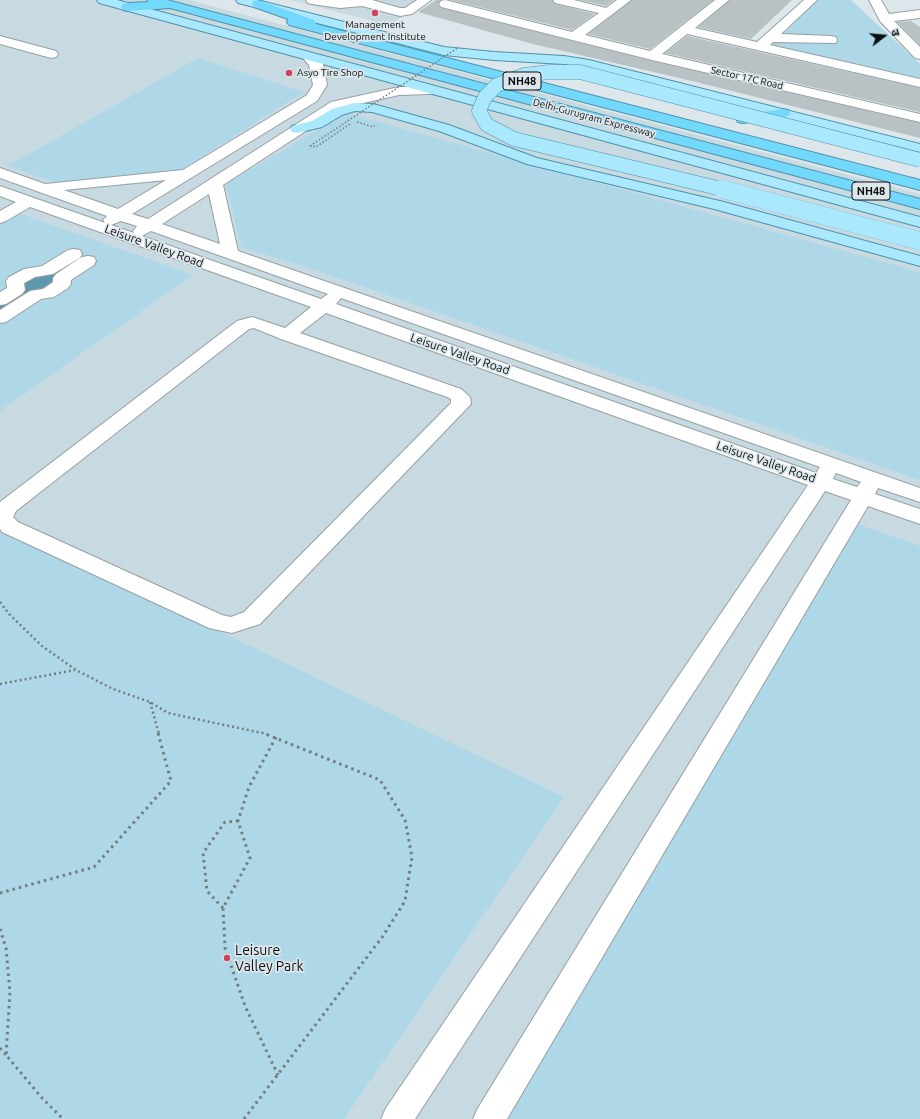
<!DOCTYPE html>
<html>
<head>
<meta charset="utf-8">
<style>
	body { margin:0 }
	#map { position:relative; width:920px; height:1119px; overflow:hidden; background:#dde7eb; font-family:Ubuntu,"Noto Sans Devanagari",sans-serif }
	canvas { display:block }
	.north { position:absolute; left:864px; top:16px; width:40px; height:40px; -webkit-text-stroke:3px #dde7eb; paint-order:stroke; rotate:74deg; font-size:11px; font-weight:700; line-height:16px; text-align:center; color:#0c0f10 }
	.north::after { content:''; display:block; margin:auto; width:14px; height:18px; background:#0c0f10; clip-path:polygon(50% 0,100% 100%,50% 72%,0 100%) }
</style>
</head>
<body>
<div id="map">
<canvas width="920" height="1119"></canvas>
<div class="north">उ</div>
</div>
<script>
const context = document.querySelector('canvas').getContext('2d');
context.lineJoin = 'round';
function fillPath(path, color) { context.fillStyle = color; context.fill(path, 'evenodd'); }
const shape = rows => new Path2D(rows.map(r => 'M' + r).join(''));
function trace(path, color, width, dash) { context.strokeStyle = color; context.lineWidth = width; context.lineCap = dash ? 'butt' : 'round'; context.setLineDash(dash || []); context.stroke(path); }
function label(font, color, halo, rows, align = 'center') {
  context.font = font + ' Ubuntu,sans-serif'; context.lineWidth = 3.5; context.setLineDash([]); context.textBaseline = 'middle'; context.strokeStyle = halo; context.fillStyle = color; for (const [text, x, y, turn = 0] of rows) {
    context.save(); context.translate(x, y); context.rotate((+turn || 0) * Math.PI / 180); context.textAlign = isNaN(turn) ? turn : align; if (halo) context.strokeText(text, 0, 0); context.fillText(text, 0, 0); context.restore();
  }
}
fillPath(shape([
	[0,0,189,0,920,194,920,1119,0,1119],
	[290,0,431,0,389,25]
]), '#c8dae1');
fillPath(shape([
	[818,0,851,0,920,64,920,82,769,48],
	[198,58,304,92,179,171,54,182,8,166],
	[346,113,920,272,920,480,318,271,241,247,226,184],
	[13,211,193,275,0,411,0,219],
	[841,518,920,546,920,1119,478,1119],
	[0,526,564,797,344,1119,0,1119]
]), '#aed8e8');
fillPath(shape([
	[74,254,89,260,0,318,0,300,15,281]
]), '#5f97ab');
fillPath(shape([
	[436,0,440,0,438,5,441,8,652,61,920,123,920,138,692,81,533,44,418,12],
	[451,0,552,0,555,4,595,14,572,30],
	[580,0,614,0,606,6],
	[632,0,713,0,650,49,588,34],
	[730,0,792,0,751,39,698,27],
	[911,21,920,27,920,45,897,22],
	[687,36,920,88,920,112,665,53]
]), '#b8c1c4');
const minor = shape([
	[306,0,372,0,400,8,405,8,417,0,431,0,412,14,400,16,362,6,340,8,312,4,308,3,306,0],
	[445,0,572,32,599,13,555,3,553,0,574,0,606,8,617,0,631,0,585,35,650,51,715,0,729,0,695,28,757,42,804,0,817,0,781,34,831,36,836,37,837,40,836,43,773,42,770,45,920,79,920,87,687,34,662,54,920,114,920,122,652,60,441,7,439,4,441,1,445,0],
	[869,0,881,0,889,14,920,10,920,18,894,21,920,47,920,59,915,58,880,21,869,0],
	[0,36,56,51,58,54,56,57,51,58,0,44,0,36],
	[309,53,314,54,323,64,327,85,317,101,132,214,148,219,331,102,399,87,434,87,436,90,434,93,429,94,399,95,341,108,223,185,238,251,920,488,920,502,878,488,875,494,920,509,920,524,868,506,507,1119,473,1119,478,1108,851,500,825,491,415,1119,381,1119,386,1108,808,485,326,313,300,333,461,389,470,397,471,404,260,624,232,633,209,628,2,532,0,529,0,502,237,321,252,317,285,328,311,307,30,207,6,221,0,223,0,211,16,202,0,196,0,186,105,223,103,220,107,216,0,178,0,168,45,184,183,170,307,95,313,85,309,65,302,57,304,54,309,53],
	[166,180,118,209,64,190,166,180],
	[209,194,220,244,162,224,209,194],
	[121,221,137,226,133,231,134,233,111,225,121,221],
	[151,231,328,294,321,299,142,236,151,231],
	[341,298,820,467,816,473,336,304,341,298],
	[254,328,281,339,447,397,451,399,451,403,244,612,231,617,222,615,18,522,13,517,16,511,249,329,254,328],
	[836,473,861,482,857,487,833,479,836,473],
	[74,249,80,250,82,254,80,258,53,274,35,277,24,283,25,290,22,294,6,304,0,305,0,292,7,288,6,281,9,277,24,269,42,266,68,250,74,249],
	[88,256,94,257,96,261,94,265,71,280,71,284,68,288,54,297,41,299,6,322,0,323,0,310,30,291,43,289,53,282,53,278,56,274,82,257,88,256]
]);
const major = shape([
	[97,0,117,0,920,217,920,227,99,3,97,0],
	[236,0,257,0,444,47,494,52,564,56,589,60,920,144,920,152,589,68,564,64,494,60,444,55,238,3,236,0],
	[354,103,373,104,449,125,537,158,724,202,920,256,920,266,714,209,527,164,439,131,372,112,355,111,342,115,322,127,297,133,292,132,290,129,292,126,312,121,332,109,354,103]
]);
const highway = shape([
	[147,0,167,0,920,199,920,209,170,8,127,11,123,10,121,7,123,4,127,3,148,2,147,0],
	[258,0,314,20,316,24,920,180,920,190,289,25,287,22,288,19,254,7,252,4,254,1,258,0],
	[783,109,788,110,790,113,788,116,743,123,738,122,736,119,738,116,743,115,783,109]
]);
trace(minor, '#969fa2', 2);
trace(major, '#4e92a9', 2);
trace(highway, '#4e92a9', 2);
trace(shape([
	[357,122,373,127,376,124],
	[310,146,316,147,350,124]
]), '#757c7e', 1.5, [1.5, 2]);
trace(shape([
	[0,602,9,614,42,646,76,670,113,689,150,702,168,713,267,734],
	[0,684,75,670],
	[150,702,159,734]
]), '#757c7e', 2.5, [2, 3]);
trace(shape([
	[276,737,249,787,238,821,250,858,223,908,225,948,245,1006,278,1075],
	[0,893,94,867,171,781,158,733],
	[223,908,207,891,203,853,225,822,238,821],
	[0,929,6,948,10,992,6,1055,42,1098,63,1119],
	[0,1048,6,1055],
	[244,1119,383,936,405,901,412,857,405,820,380,780,263,733]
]), '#757c7e', 3, [2.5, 4]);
fillPath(minor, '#fff');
fillPath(major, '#aae8fd');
fillPath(highway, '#72d9fc');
const majorBridgeFar1 = shape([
	[726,190,514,139,487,125,479,111,485,97,497,85,524,75,549,72,580,72,920,160]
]);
const majorBridge = shape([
	[722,189,920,241]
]);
trace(majorBridgeFar1, '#4e92a9', 15, []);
trace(majorBridge, '#4e92a9', 18, []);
trace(shape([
	[310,146,459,47]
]), '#757c7e', 1.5, [1.5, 2]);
trace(majorBridgeFar1, '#aae8fd', 14);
trace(majorBridge, '#aae8fd', 18);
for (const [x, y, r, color] of [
	[375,13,4,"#d2425f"],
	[289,73,4,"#d2425f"],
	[227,958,4,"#d2425f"]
]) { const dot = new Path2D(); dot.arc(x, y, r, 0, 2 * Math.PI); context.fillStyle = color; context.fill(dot); trace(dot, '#dde7eb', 1.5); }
label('10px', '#0c0f10', '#dde7eb', [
	["Management",375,25],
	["Development Institute",375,37],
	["Asyo Tire Shop",297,73,"left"]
]);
label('10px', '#0c0f10', '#dde7eb', [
	["Sector 17C Road",747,78,13],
	["Delhi-Gurugram Expressway",594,118,15]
]);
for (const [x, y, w] of [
	[522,81,38],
	[871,191,38]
]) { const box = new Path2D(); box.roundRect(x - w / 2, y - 9, w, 18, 3); context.fillStyle = '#dde7eb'; context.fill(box); trace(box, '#0c0f10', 1); }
label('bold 11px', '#0c0f10', null, [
	["NH48",522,81],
	["NH48",871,191]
]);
label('12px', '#0c0f10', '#dde7eb', [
	["Leisure Valley Road",154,246,20],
	["Leisure Valley Road",460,354,19],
	["Leisure Valley Road",766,462,19]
]);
label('14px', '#0c0f10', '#dde7eb', [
	["Leisure",235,950],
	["Valley Park",235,966]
], 'left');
</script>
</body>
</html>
